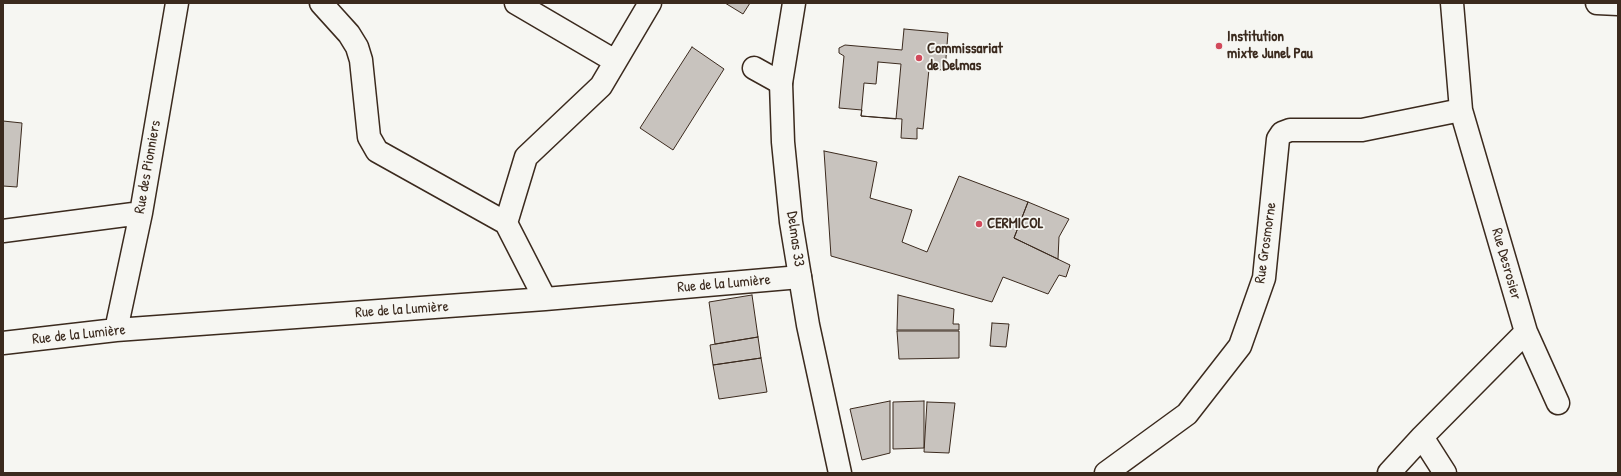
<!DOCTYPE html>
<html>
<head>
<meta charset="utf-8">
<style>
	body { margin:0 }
	#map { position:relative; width:1621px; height:476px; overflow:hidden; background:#f6f6f2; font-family:"Patrick Hand",sans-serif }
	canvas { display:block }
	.frame { position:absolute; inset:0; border:4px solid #3b2a1e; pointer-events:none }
</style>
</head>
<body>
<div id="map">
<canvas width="1621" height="476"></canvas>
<div class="frame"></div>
</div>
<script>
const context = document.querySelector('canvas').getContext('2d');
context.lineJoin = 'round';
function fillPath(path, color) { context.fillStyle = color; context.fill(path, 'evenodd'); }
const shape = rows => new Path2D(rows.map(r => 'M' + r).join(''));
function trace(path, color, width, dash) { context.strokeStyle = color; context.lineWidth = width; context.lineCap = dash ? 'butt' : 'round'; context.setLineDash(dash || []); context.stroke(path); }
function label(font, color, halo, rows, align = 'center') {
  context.font = font + ' "Patrick Hand",sans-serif'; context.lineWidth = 3.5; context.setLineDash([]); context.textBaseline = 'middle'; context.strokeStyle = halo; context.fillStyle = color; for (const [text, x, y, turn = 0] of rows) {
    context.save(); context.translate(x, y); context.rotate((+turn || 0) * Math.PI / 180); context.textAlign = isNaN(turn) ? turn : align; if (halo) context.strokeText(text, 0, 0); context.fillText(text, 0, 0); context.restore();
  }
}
const building = shape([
	[725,3,750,3,743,14,725,3],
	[904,29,948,33,945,70,929,69,923,129,917,128,917,139,901,138,902,119,861,116,862,110,839,108,844,56,839,53,839,48,845,45,902,50,904,29],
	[692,47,724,69,673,150,640,128,692,47],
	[878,62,901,64,896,119,861,116,864,83,876,84,878,62],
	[3,121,22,123,17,187,3,186,3,121],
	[824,151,877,162,870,198,912,210,902,242,927,252,959,176,1028,202,1014,238,1070,265,1066,277,1059,275,1048,294,1003,277,992,302,831,256,824,151],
	[1028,202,1069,219,1059,237,1058,259,1014,238,1028,202],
	[752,295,758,337,715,344,709,302,752,295],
	[898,295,954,309,953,324,959,324,959,330,897,330,898,295],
	[992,323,1009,324,1006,347,990,346,992,323],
	[897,331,959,331,959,358,899,359,897,331],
	[758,337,761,358,713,365,710,345,758,337],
	[761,358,767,392,719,399,713,365,761,358],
	[890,401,890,453,862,460,850,409,890,401],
	[924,401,924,448,893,449,893,402,924,401],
	[927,402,955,403,949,453,924,452,927,402]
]);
fillPath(building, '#c8c3be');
trace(building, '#3b2a1e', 1);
const minor = shape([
	[321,3,349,34,357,47,361,60,369,137,377,151,506,223,545,299],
	[516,3,615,61],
	[1597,3,1618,4],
	[754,68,781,83],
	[506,223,526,157,601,86,650,3],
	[3,231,141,213],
	[116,330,141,213,177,3],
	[1526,332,1558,403],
	[3,343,116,330,545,299,800,277],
	[1422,437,1445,473],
	[1106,473,1187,414,1240,346,1264,278,1278,139,1282,133,1290,130,1362,130,1461,110],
	[1389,473,1422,437,1526,332,1461,110,1452,3]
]);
const major = shape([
	[794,3,781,83,783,142,791,222,808,325,840,473]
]);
trace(minor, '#3b2a1e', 25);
trace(major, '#3b2a1e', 25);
trace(minor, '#f6f6f2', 22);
trace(major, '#f6f6f2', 22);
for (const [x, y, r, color] of [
	[1219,46,4,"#d1495b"],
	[919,58,4,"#d1495b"],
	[979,224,4,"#d1495b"]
]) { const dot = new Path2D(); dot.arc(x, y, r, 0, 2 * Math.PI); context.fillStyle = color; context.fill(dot); trace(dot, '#f6f6f2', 1.5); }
label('bold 15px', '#3b2a1e', '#f6f6f2', [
	["Institution",1227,37],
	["mixte Junel Pau",1227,54],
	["Commissariat",927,49],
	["de Delmas",927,66],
	["CERMICOL",987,224]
], 'left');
label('15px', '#3b2a1e', '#f6f6f2', [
	["Rue des Pionniers",148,167,-80],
	["Delmas 33",795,239,82],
	["Rue Grosmorne",1266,243,-82],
	["Rue Desrosier",1506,264,74],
	["Rue de la Lumière",724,284,-5],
	["Rue de la Lumière",402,310,-4],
	["Rue de la Lumière",79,335,-6]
]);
</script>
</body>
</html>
